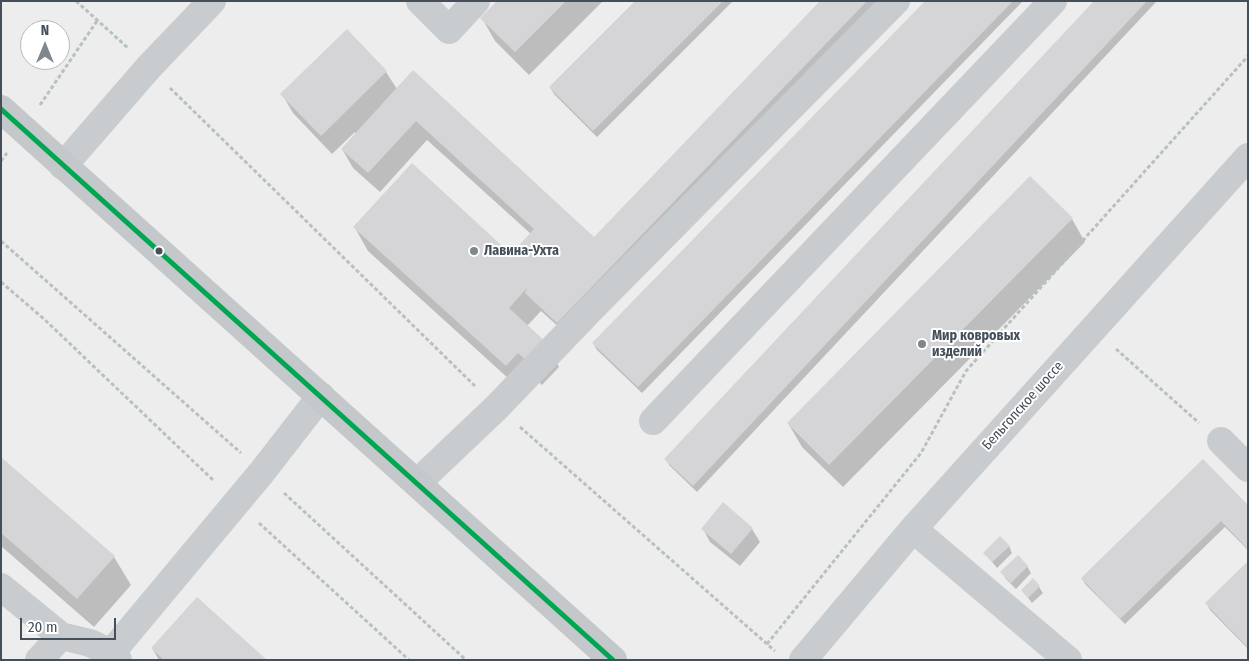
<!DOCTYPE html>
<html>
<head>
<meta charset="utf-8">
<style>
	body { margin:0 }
	#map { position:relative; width:1249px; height:661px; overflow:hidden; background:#eeeded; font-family:"Fira Sans Condensed",sans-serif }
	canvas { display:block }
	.frame { position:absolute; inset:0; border:2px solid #454f59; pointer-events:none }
	.north { position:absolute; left:20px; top:20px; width:50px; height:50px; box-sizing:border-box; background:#fff; border:1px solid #b5b9bd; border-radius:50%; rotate:0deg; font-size:14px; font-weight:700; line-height:20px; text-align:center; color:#454f59 }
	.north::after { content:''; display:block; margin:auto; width:18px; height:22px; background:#80868d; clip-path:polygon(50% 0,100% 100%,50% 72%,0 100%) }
	.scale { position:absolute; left:20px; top:618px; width:96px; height:22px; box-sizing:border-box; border:2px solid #454f59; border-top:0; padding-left:6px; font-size:15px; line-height:18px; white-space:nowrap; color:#454f59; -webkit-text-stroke:4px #fff; paint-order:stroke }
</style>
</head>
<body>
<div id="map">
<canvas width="1249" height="661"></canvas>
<div class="frame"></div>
<div class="north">N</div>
<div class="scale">20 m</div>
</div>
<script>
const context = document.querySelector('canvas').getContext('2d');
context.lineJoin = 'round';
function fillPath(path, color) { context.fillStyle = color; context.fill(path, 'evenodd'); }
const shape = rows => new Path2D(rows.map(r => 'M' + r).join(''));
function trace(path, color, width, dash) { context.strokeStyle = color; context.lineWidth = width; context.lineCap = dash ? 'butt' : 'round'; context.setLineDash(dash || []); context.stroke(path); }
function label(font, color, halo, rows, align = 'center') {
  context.font = font + ' "Fira Sans Condensed",sans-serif'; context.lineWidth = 4; context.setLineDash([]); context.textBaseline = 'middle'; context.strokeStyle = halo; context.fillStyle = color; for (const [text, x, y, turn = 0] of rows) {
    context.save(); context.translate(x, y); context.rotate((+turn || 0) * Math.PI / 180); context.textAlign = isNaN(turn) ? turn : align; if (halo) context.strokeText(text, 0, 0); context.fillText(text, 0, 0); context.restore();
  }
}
fillPath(shape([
	[499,1,603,1,529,75,495,41,482,18],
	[637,1,733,1,597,137,554,94,550,87],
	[822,1,877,1,561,329,541,311,527,326,546,343,559,367,542,385,532,376,520,389,368,251,355,228,511,255,531,234,427,140,380,192,353,168,342,149,356,134,355,132,332,154,293,113,282,94,347,31,386,72,397,89,594,238],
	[927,1,1023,1,642,393,597,350,593,343],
	[1095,1,1157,1,697,492,670,466,666,460],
	[1072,219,1085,242,843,487,802,447,788,423],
	[1,459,114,557,131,585,94,627,1,546],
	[1248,507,1248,550,1225,527,1125,624,1086,585,1082,579],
	[703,529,752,529,760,542,740,566,710,542],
	[1009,546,1012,553,997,568,985,553],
	[1248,563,1248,649,1210,610,1206,603],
	[1027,566,1031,573,1016,589,1006,579,1002,572],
	[1039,587,1043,593,1032,603,1022,590],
	[152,648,265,660,159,660]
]), '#0003');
fillPath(shape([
	[497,1,566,1,515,52,480,18],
	[635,1,723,1,593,131,549,87],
	[820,1,867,1,557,323,525,293,527,288,509,308,547,343,528,362,518,353,506,366,353,227,412,163,511,254,534,229,416,121,368,173,341,149,413,70,594,237],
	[925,1,1013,1,638,387,592,343],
	[1094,1,1147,1,693,486,664,459],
	[347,29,387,71,321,136,280,94],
	[1030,176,1073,218,829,465,787,423],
	[1,457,115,556,77,599,1,533],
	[1203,459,1248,505,1248,549,1221,521,1120,619,1081,578],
	[723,502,753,528,731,554,701,529],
	[1000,536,1010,546,992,562,983,553],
	[1018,555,1028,566,1011,583,1000,572],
	[1248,561,1248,648,1205,603],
	[1033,578,1040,586,1028,598,1021,590],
	[197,597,267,660,164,660,151,648]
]), '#d5d5d7');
trace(shape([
	[76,1,128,48],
	[170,88,475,386],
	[40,105,97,21],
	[1,161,7,153],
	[1,241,241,453],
	[1,282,44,319,214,481],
	[1116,349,1199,423],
	[520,427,775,651],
	[284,493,466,660],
	[259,523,409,660],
	[767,644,921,453,966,371,1248,56]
]), '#b7c2be', 3, [4, 2.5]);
trace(shape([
	[420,1,449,30,476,1],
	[63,166,149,67,212,1],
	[653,421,1053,1],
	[1221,441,1248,468],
	[417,483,497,407,591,309,896,1],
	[913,529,1068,660],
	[1,587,61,636,90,643,111,653,118,660],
	[111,653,262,472,321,396],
	[39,660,61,636],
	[803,660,913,529,1248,157]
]), '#c9ccce', 28);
trace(shape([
	[1,109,613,660]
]), '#c4c8cb', 28);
trace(shape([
	[1,109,613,660]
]), '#00a651', 5);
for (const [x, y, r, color] of [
	[159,251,4.5,"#454f59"],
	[474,251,5,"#80868d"],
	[922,344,5,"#80868d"]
]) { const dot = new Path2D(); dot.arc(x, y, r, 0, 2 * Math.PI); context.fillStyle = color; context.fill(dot); trace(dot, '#fff', 2); }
label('bold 14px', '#454f59', '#fff', [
	["Лавина-Ухта",484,251],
	["Мир ковровых",932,336],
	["изделий",932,352]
], 'left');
label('14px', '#454f59', '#fff', [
	["Бельгопское шоссе",1023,406,-48]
]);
</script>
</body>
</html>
